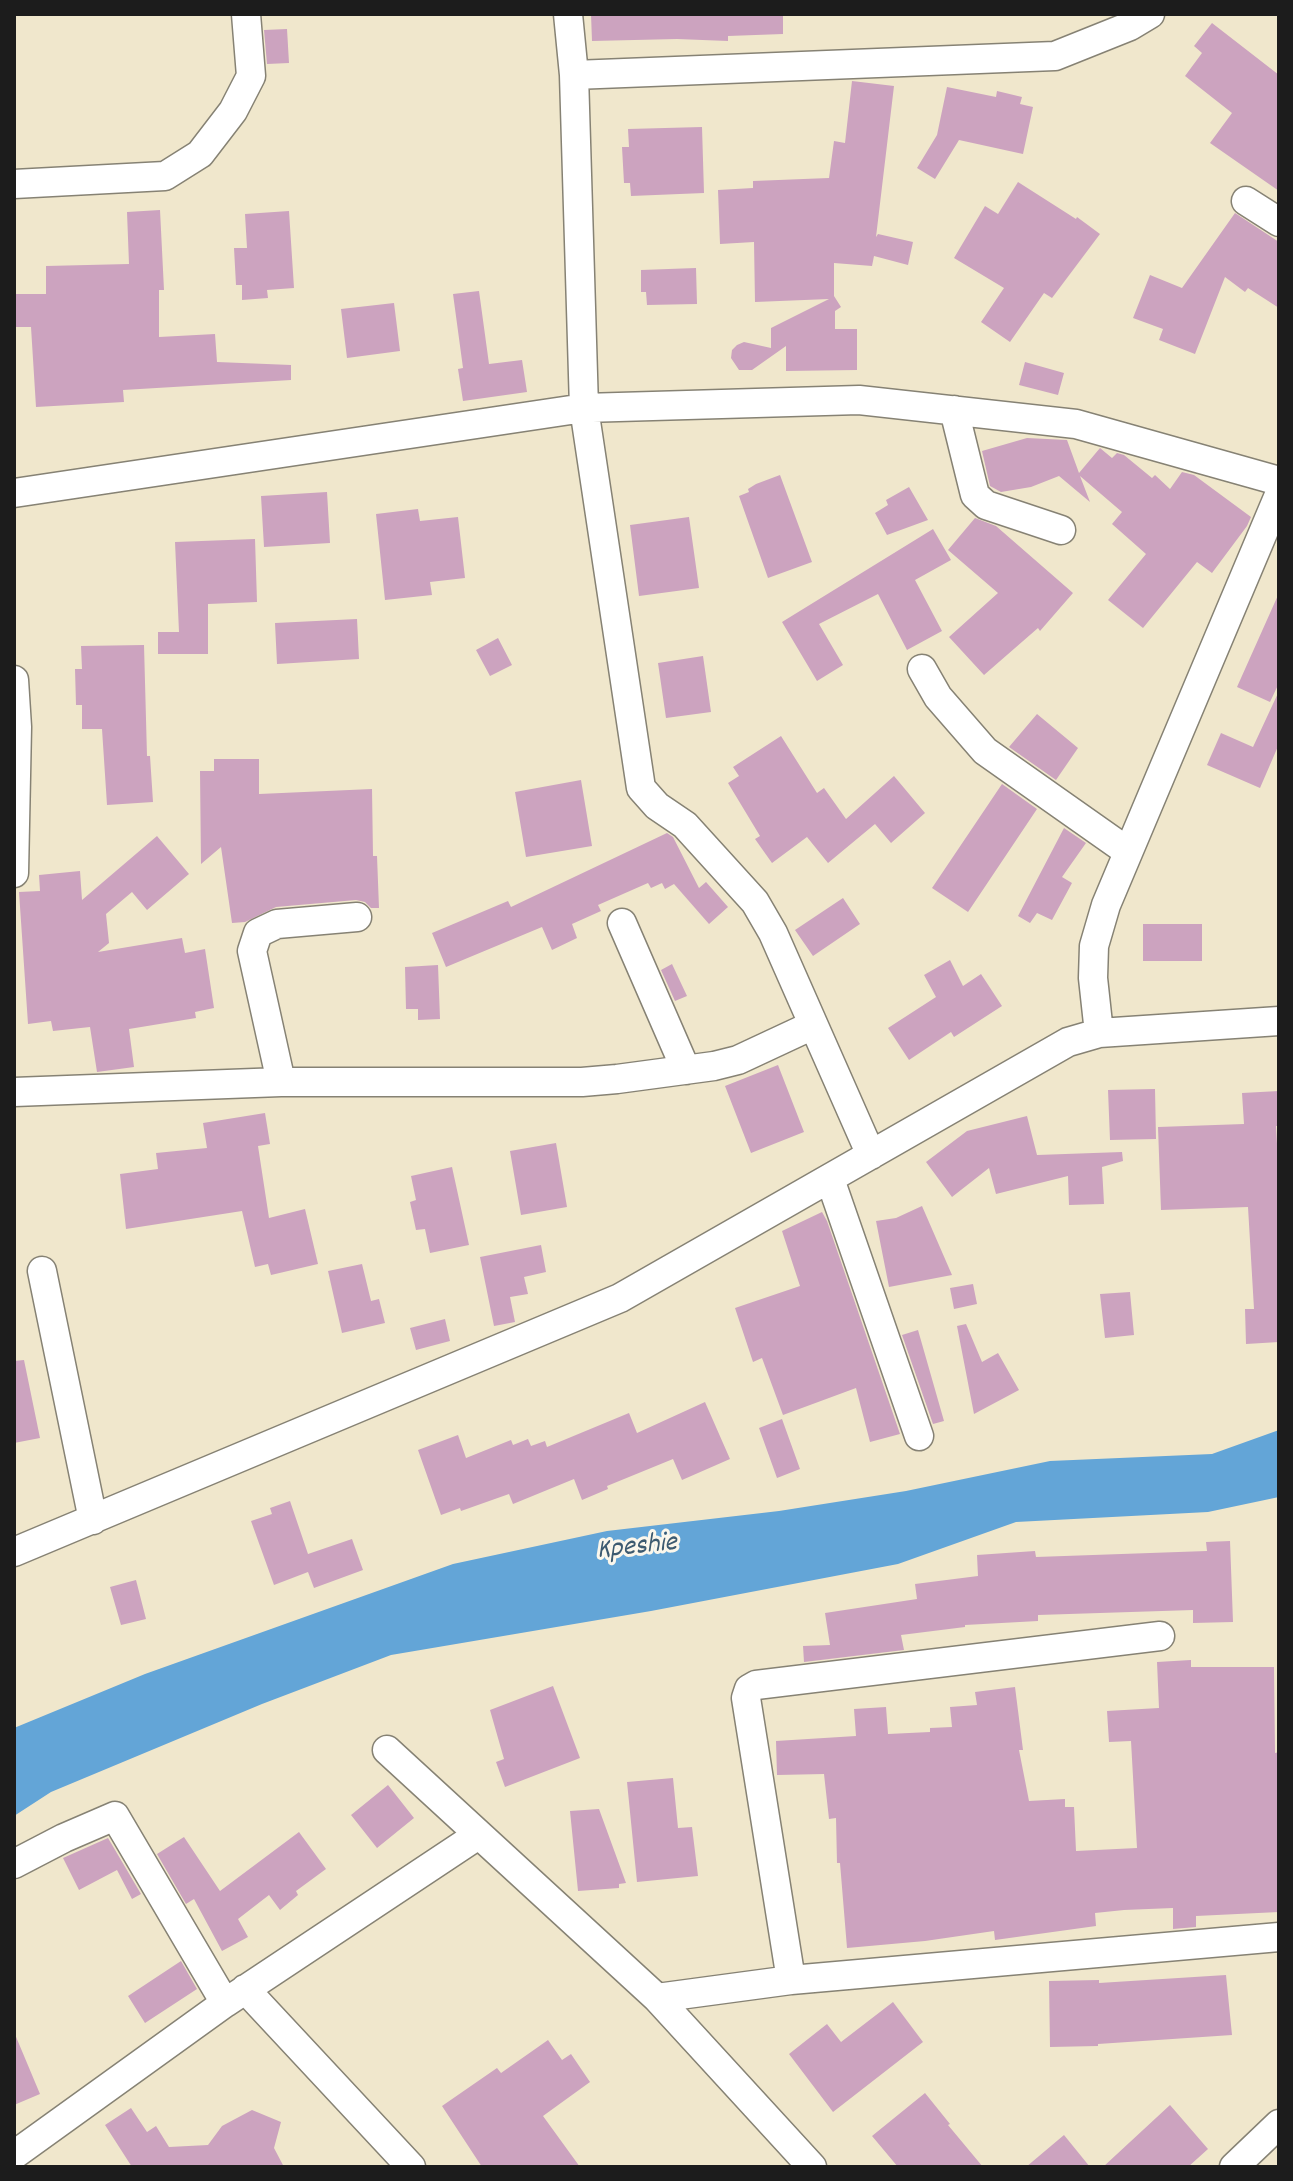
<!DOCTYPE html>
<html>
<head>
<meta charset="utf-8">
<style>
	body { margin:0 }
	#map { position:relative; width:1293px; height:2181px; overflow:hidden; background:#f0e7cc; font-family:Dekko,sans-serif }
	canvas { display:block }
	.frame { position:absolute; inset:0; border:16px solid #1c1c1c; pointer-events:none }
</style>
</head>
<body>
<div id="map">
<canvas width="1293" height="2181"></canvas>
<div class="frame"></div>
</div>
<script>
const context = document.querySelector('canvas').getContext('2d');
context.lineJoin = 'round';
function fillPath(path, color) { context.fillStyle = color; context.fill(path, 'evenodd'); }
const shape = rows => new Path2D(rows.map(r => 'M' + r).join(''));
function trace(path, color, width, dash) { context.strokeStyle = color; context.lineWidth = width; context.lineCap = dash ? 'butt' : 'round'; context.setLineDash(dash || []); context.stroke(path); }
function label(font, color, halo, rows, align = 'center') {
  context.font = font + ' Dekko,sans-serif'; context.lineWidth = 6; context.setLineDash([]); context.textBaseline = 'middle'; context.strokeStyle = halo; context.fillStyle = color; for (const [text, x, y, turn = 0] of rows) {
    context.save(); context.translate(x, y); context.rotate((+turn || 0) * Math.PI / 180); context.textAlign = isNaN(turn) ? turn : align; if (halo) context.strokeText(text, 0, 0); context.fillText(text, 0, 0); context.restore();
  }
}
fillPath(shape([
	[1279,1430,1279,1497,1208,1512,1016,1522,898,1564,651,1611,391,1655,262,1704,51,1792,14,1816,14,1728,145,1674,453,1564,607,1531,779,1511,906,1491,1050,1461,1212,1454]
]), '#63a5d7');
fillPath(shape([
	[591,14,783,14,783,34,728,36,728,41,677,39,592,41],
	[1212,23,1279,75,1279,191,1210,143,1232,113,1185,76,1202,53,1194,46],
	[287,29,289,63,267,64,264,30],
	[852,81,894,86,876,237,878,234,913,242,908,265,874,256,872,266,834,263,834,296,841,307,835,311,835,329,857,329,857,370,786,371,786,346,752,370,739,370,731,358,732,350,737,345,744,342,771,348,771,328,829,299,755,302,754,242,720,244,718,190,753,188,753,181,829,178,834,141,845,143],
	[947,87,996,97,997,91,1022,97,1020,104,1033,107,1023,154,959,140,935,179,917,168,937,135],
	[702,127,704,193,631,196,630,183,624,183,622,147,629,147,628,129],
	[1018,182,1076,219,1077,217,1100,234,1052,298,1044,293,1010,342,981,322,1004,288,954,258,985,206,998,214],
	[160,210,164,290,159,290,159,337,215,334,217,362,291,365,291,380,123,390,124,402,36,407,31,327,14,327,14,294,46,294,46,266,129,264,127,212],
	[289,211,294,288,267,290,268,298,242,300,242,285,236,285,234,248,247,248,245,214],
	[1235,213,1279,242,1279,308,1248,288,1245,292,1225,277,1195,354,1159,340,1163,329,1133,318,1150,275,1182,288],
	[696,268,697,304,647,305,646,292,641,292,641,270],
	[479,291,489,364,522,360,527,392,463,401,458,369,463,368,453,294],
	[394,303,400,351,347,358,341,309],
	[1025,362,1064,373,1058,395,1019,385],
	[1027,438,1067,440,1079,473,1100,448,1112,458,1117,453,1124,455,1152,478,1155,475,1170,489,1182,472,1194,475,1251,517,1247,526,1212,573,1197,562,1143,628,1108,600,1146,554,1112,524,1122,512,1080,476,1090,502,1059,476,1031,487,1001,492,990,486,982,451],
	[780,475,812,562,768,578,739,496,749,492,748,489,756,484],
	[909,487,928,520,887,535,875,513,888,505,886,500],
	[327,492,330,543,264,547,261,496],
	[418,509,420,521,458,517,465,578,430,582,432,595,385,600,376,514],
	[689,517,699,588,639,596,630,525],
	[975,518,996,526,1073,593,1040,631,1038,628,984,675,949,637,998,593,948,550],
	[933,529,951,560,915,580,942,631,907,650,878,594,819,624,843,665,817,681,782,622],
	[255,539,257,602,208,604,208,654,158,654,158,632,179,632,175,542],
	[1279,593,1279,683,1270,702,1237,687],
	[357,619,359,659,277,664,275,623],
	[498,638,512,665,490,676,476,650],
	[144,645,147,756,150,756,153,802,107,805,102,729,82,729,82,705,76,705,75,669,82,669,81,646],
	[703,656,711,712,666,718,658,663],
	[1279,691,1279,744,1260,788,1207,765,1221,733,1253,747],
	[1037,714,1078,748,1056,780,1009,747],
	[781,736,817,793,824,788,846,819,894,776,925,813,891,843,875,824,828,863,807,837,772,863,755,839,760,836,728,783,739,776,733,767],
	[214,759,259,759,259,794,372,789,373,856,377,856,379,908,371,908,365,902,356,900,276,907,245,922,232,923,221,847,201,864,200,771,214,771],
	[581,780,592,846,526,857,515,792],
	[1002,784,1037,809,968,912,932,888],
	[1064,828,1086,843,1062,877,1072,883,1052,920,1037,913,1030,923,1018,916],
	[667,833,673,837,699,888,706,882,728,907,709,924,674,884,665,889,662,883,651,888,648,883,598,905,601,911,572,924,577,938,552,950,542,927,446,967,432,933,508,901,511,907],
	[157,836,189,874,147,910,132,892,106,914,109,943,98,952,182,938,185,953,205,949,214,1008,195,1012,196,1018,129,1029,134,1067,97,1072,90,1027,53,1031,51,1021,28,1024,19,892,40,891,39,875,80,871,82,900],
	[843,898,860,924,813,956,795,930],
	[1143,924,1202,924,1202,961,1143,961],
	[950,960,963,986,981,974,1002,1006,954,1037,951,1032,909,1060,888,1028,936,997,924,975],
	[672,964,687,996,675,1001,661,970],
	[438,965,440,1019,418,1020,418,1009,406,1009,405,967],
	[778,1065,804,1132,751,1153,725,1086],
	[1155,1089,1156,1139,1110,1140,1108,1090],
	[1279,1091,1279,1126,1276,1126,1279,1179,1279,1342,1246,1344,1245,1309,1254,1309,1248,1207,1161,1210,1158,1127,1244,1124,1242,1093],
	[265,1113,270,1144,258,1146,269,1218,305,1209,318,1264,271,1275,268,1264,255,1267,242,1211,126,1229,120,1174,158,1169,156,1153,207,1148,203,1123],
	[1027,1116,1037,1155,1122,1152,1123,1161,1102,1167,1104,1204,1069,1205,1068,1176,996,1194,989,1168,952,1197,926,1162,967,1131],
	[556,1143,567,1207,521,1215,510,1151],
	[452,1167,469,1245,430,1253,425,1229,416,1230,410,1202,416,1200,411,1176],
	[922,1206,952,1275,889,1287,876,1221,896,1218],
	[822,1212,827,1221,900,1434,870,1442,856,1388,783,1415,762,1358,753,1362,735,1308,800,1286,782,1231],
	[541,1245,546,1272,524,1277,528,1294,510,1297,515,1322,494,1326,480,1257],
	[362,1264,371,1301,379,1299,385,1323,342,1333,328,1271],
	[973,1284,977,1304,954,1309,950,1288],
	[1130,1292,1134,1335,1105,1338,1100,1294],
	[445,1319,450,1341,416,1350,410,1328],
	[966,1324,982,1362,998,1353,1019,1390,974,1414,957,1326],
	[918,1330,944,1421,933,1424,902,1335],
	[24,1360,40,1438,14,1443,14,1361],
	[705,1402,730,1459,682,1480,673,1459,607,1486,608,1489,582,1500,574,1479,513,1504,509,1494,461,1511,460,1508,441,1515,418,1450,458,1435,466,1458,511,1440,513,1445,528,1439,531,1446,545,1441,547,1447,629,1413,637,1433],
	[782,1419,800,1469,777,1478,759,1428],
	[290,1501,308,1554,352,1539,363,1570,314,1588,308,1572,274,1585,251,1521,272,1514,270,1508],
	[1230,1541,1233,1622,1193,1623,1193,1610,1038,1615,1038,1621,965,1625,965,1627,901,1635,904,1650,804,1662,803,1646,830,1645,825,1613,917,1599,915,1584,978,1576,977,1555,1035,1551,1036,1557,1207,1551,1206,1542],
	[136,1580,146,1619,121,1625,110,1587],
	[1191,1660,1191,1667,1274,1667,1275,1753,1279,1752,1279,1912,1196,1916,1196,1927,1173,1929,1173,1908,1124,1910,1095,1913,1096,1926,995,1940,994,1931,925,1941,847,1948,840,1863,837,1863,836,1818,829,1819,824,1774,777,1775,776,1741,856,1736,854,1709,886,1707,888,1734,930,1732,930,1728,952,1727,950,1707,977,1705,975,1692,1015,1687,1023,1750,1019,1750,1029,1801,1065,1799,1065,1807,1074,1807,1076,1851,1137,1848,1131,1741,1109,1742,1107,1711,1159,1708,1157,1662],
	[553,1686,580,1758,505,1787,496,1762,504,1759,490,1710],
	[673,1778,678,1828,692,1827,698,1876,637,1882,627,1782],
	[388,1785,414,1818,377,1848,351,1815],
	[599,1809,626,1883,619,1884,619,1888,578,1891,570,1811],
	[299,1832,326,1869,296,1891,298,1895,280,1910,269,1895,238,1919,248,1937,222,1951,194,1899,186,1904,157,1854,184,1837,220,1891],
	[108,1838,141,1894,132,1899,117,1870,79,1890,63,1858],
	[181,1961,197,1989,145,2023,128,1996],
	[1226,1975,1232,2035,1098,2044,1098,2046,1050,2047,1049,1981,1099,1980,1099,1983],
	[893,2002,923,2042,833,2112,789,2054,827,2024,841,2042],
	[14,2032,40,2094,14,2105],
	[548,2040,562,2060,571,2054,590,2082,543,2116,580,2167,482,2167,442,2106,497,2068,501,2073],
	[925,2093,950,2124,948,2125,983,2167,898,2167,872,2136],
	[1170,2105,1208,2149,1188,2167,1103,2167],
	[131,2108,147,2132,156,2126,169,2147,208,2145,222,2126,252,2110,281,2122,274,2148,284,2167,132,2167,105,2125],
	[1064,2135,1090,2167,1026,2167]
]), '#cca3bf');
const minor = shape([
	[568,14,574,75,584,408,641,788,657,806,685,825,755,902,773,933,871,1155],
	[574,75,1055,56,1130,26,1150,14],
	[14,184,165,176,200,154,233,111,251,76,246,14],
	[1246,201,1279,222],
	[954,410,975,495,986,505,1061,530],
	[14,493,584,408,859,400,1076,424,1279,481],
	[922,669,938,697,985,751,1127,851],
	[14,680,17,727,14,873],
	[622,923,686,1070],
	[1099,1033,1093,978,1094,946,1106,905,1279,495],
	[281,1082,252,951,258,933,277,924,357,917],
	[14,1092,281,1082,582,1082,617,1079,714,1066,738,1060,813,1025],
	[830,1179,919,1436],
	[42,1271,93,1520],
	[14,1552,620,1298,1068,1042,1099,1033,1279,1021],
	[387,1750,657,1998,812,2167],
	[14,1864,64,1838,115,1816,225,2003],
	[791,1980,746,1698,749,1689,756,1685,1160,1636],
	[245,1989,411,2167],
	[657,1998,791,1980,1279,1937],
	[14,2155,225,2003,478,1835],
	[1234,2167,1279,2124]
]);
trace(minor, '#868274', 31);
trace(minor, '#fff', 28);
label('italic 28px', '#3c5a70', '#fbf7ec', [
	["Kpeshie",637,1549,-6]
]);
</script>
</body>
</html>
